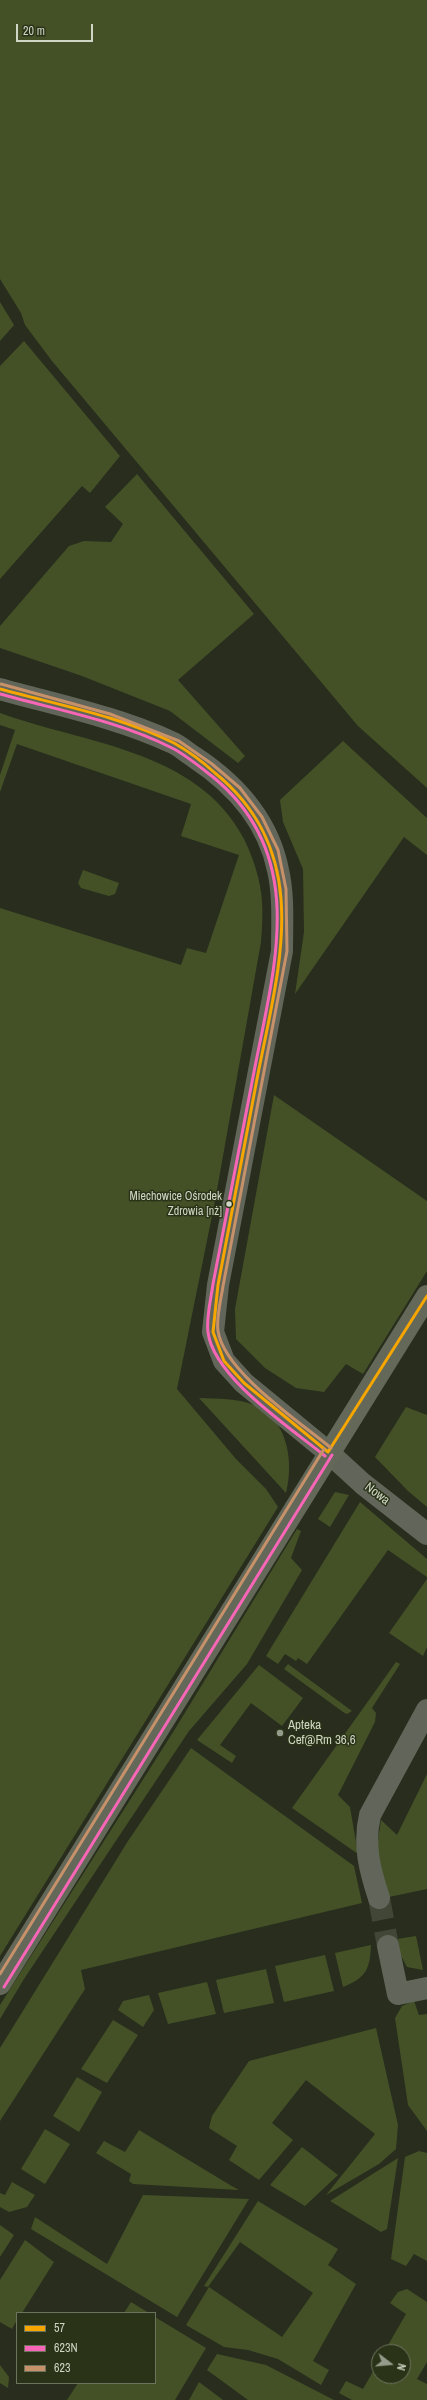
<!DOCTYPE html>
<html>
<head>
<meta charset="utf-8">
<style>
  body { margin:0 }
  #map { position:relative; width:427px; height:2400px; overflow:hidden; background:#282d1d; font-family:"Archivo Narrow",sans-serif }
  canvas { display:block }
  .legend { position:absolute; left:16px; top:2312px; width:140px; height:72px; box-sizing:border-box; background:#2a3317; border:1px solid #6c745d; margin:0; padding:5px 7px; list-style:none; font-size:12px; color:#cfd6c5 }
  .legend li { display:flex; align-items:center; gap:8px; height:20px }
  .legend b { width:20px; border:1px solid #6c745d }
  .north { position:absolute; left:371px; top:2344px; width:40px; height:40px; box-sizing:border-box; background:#2a3317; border:1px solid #6c745d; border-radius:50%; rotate:106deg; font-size:11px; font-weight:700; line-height:16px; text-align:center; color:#cfd6c5 }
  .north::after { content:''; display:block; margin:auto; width:14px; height:18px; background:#959b8a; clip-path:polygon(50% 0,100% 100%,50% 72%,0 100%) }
  .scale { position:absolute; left:16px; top:24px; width:77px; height:18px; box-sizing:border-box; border:2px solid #cfd6c5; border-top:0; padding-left:5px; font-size:12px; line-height:14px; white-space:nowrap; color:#cfd6c5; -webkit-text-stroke:3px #2a3317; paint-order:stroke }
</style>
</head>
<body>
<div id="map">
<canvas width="427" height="2400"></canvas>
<ul class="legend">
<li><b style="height:5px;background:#f7a600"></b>57</li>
<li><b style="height:5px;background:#fa66b7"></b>623N</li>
<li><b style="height:5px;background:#c7916a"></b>623</li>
</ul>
<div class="north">N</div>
<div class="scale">20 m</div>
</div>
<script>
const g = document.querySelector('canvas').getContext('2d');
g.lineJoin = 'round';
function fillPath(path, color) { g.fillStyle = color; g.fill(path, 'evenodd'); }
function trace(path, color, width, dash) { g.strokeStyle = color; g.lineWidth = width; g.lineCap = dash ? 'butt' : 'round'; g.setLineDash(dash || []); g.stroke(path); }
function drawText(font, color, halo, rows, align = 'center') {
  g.font = font + ' "Archivo Narrow",sans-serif'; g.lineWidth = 3; g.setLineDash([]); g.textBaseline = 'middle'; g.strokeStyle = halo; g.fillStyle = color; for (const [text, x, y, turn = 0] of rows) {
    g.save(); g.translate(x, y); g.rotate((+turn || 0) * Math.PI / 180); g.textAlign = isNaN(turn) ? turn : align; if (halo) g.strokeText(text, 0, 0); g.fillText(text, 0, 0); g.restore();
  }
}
fillPath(new Path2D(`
  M 0,0 L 427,0 L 427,788 L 358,726 L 52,361 L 25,325 L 21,313 L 0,279 Z
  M 0,302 L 14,325 L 0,341 Z
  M 24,341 L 120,456 L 90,493 L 82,486 L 0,579 L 0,366 Z
  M 137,474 L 254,614 L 178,680 L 245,756 L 238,763 L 170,711 L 82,676 L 0,648 L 0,626 L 69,546 L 84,541 L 111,542 L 123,524 L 105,507 Z
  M 0,713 C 84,744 197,749 244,839 C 253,857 261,881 262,902 C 263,915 262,929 261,942 L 215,1201 L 177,1389 L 236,1459 L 266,1489 L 278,1507 L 0,1956 L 0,908 L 181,965 L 187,948 L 206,953 L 239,855 L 181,836 L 191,804 L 17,744 L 0,792 L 0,775 L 15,730 L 0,725 Z
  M 343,741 L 427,818 L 427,855 L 404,837 L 295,994 L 304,932 L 303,869 L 283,822 L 280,800 Z
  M 83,870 L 119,883 L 115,894 L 109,896 L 81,888 L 78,883 Z
  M 274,1095 L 427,1201 L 427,1271 L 363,1374 L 346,1364 L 324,1392 L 296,1388 L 265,1368 L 236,1339 L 235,1309 Z
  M 199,1398 C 217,1399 237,1398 254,1405 C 288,1419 294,1462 286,1493 Z
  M 406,1407 L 427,1415 L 427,1507 L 408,1491 L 375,1457 Z
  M 335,1492 L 349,1495 L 330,1527 L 318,1519 Z
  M 360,1502 L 427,1559 L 427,1577 L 388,1550 L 307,1664 L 298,1658 L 296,1661 L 285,1654 L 278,1664 L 266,1656 Z
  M 297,1529 L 301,1531 L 291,1558 L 302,1570 L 247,1664 L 189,1731 L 24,1979 L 0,2019 L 0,2005 L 175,1729 Z
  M 427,1579 L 427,1647 L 423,1656 L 389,1633 Z
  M 396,1662 L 400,1664 L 372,1708 L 376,1713 L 375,1722 L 338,1795 L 350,1807 L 358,1854 L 292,1808 Z
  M 288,1664 L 352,1711 L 347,1714 L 343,1712 L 284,1669 Z
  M 259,1665 L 303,1698 L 282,1726 L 251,1703 L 220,1745 L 236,1756 L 232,1763 L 197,1740 Z
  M 191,1748 L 354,1866 L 362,1903 L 81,1970 L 85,1989 L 0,2121 L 0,2048 L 128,1841 Z
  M 427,1774 L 427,1889 L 389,1897 L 376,1854 L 381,1820 L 397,1835 Z
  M 416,1936 L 423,1970 L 407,1967 L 400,1954 L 397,1939 Z
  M 371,1945 C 370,1969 366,1978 343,1987 L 335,1953 Z
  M 325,1955 L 334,1991 L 284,2002 L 275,1966 Z
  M 266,1969 L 274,2003 L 224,2013 L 216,1980 Z
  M 207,1982 L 216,2014 L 168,2024 L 158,1993 Z
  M 149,1995 L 154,2010 L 143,2027 L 118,2010 L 123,2001 Z
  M 414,2001 L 419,2015 L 427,2014 L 427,2131 L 408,2105 L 395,2018 L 402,2006 Z
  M 113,2020 L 138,2035 L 107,2083 L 81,2069 Z
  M 376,2028 L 398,2125 L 396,2149 L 379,2164 L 326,2195 L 375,2134 L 306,2080 L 272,2123 L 293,2140 L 259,2180 L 229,2160 L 237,2146 L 209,2128 L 212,2116 L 249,2061 Z
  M 77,2077 L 102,2092 L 79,2132 L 53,2116 Z
  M 45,2129 L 70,2144 L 45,2184 L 21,2169 Z
  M 139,2130 L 230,2185 L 239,2190 L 133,2184 L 129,2181 L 131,2174 L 96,2153 L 104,2141 L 125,2152 Z
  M 302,2147 L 338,2175 L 305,2206 L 270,2185 Z
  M 419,2151 L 427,2153 L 427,2261 L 414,2254 L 406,2266 L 391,2259 L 405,2157 Z
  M 398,2158 L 387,2229 L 381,2232 L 330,2201 Z
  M 12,2182 L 35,2195 L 27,2207 L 9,2212 L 0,2207 L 0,2193 L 5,2195 Z
  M 143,2195 L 249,2199 L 177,2317 L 31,2229 L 35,2217 L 107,2264 Z
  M 258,2201 L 338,2249 L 328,2265 L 356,2284 L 313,2361 L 329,2370 L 321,2385 L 278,2359 L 248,2350 L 224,2347 L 186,2325 L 209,2287 L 282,2337 L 313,2293 L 240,2242 L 208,2287 L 204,2286 Z
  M 0,2225 L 14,2235 L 0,2257 Z
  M 25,2240 L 54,2262 L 22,2313 L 17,2313 L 17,2320 L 12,2329 L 0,2322 L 0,2280 Z
  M 407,2289 L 427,2302 L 427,2362 L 417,2379 L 427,2384 L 427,2400 L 352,2400 L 339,2393 L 346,2381 L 363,2389 L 379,2361 L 379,2376 L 403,2376 L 403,2352 L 384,2352 L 406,2314 L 390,2303 L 398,2292 Z
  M 131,2302 L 149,2313 L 124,2313 Z
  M 155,2317 L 206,2348 L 175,2400 L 67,2400 L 78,2383 L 155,2383 Z
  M 217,2354 L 266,2365 L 334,2400 L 248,2400 L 207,2370 Z
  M 0,2365 L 9,2377 L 8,2388 L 0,2383 Z
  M 199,2382 L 223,2400 L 189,2400 Z`), '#445127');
trace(new Path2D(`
  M 379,1898 L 388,1946`), '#414636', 22, [22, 11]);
trace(new Path2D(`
  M 0,689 C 57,705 117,717 171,742 C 179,745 186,752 194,757 C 235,784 268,820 278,870 C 284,896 282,924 282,951 L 218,1285 L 213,1332 L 224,1361 L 244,1383 L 328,1452 L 363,1484 L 427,1534
  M 379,1898 C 370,1871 363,1845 370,1815 L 427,1710
  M 388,1946 L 398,1994 L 427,1988`), '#62665a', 22);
trace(new Path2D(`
  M 0,1984 L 427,1296`), '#636859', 22);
trace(new Path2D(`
  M 0,689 C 58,705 120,716 174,743 C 188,751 203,762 215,773 C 316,855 278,970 257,1079 C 244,1148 231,1216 218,1285 L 213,1332 L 224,1361 L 244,1383 L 328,1452
  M 328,1452 L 427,1296`), '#f7a600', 3);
trace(new Path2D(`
  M 0,694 C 57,710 119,721 172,748 C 186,755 200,767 213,777 C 311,857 273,971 253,1077 C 240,1146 226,1215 213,1284 C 211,1299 206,1318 208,1332 C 213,1377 291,1428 325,1456
  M 4,1987 L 332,1455`), '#fa66b7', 3);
trace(new Path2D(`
  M 1,684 L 110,714 L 179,741 L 212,764 L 240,788 L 262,817 L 278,850 L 286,889 L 287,951 L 223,1286 C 221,1300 216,1318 218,1331 C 224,1372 300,1422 331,1448
  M 0,1974 L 324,1449`), '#c7916a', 3);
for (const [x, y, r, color] of [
  [229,1204,3.5,"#cfd6c5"],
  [280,1733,4,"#959b8a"]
]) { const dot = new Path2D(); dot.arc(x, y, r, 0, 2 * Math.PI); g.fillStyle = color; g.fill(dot); trace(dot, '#2a3317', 1.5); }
drawText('12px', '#cfd6c5', '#2a3317', [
  ["Miechowice Ośrodek",222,1197],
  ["Zdrowia [nż]",222,1212]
], 'right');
drawText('13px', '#cfd6c5', '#2a3317', [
  ["Nowa",377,1494,37]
]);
drawText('13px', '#cfd6c5', '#2a3317', [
  ["Apteka",288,1726],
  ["Cef@Rm 36,6",288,1741]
], 'left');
</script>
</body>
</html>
